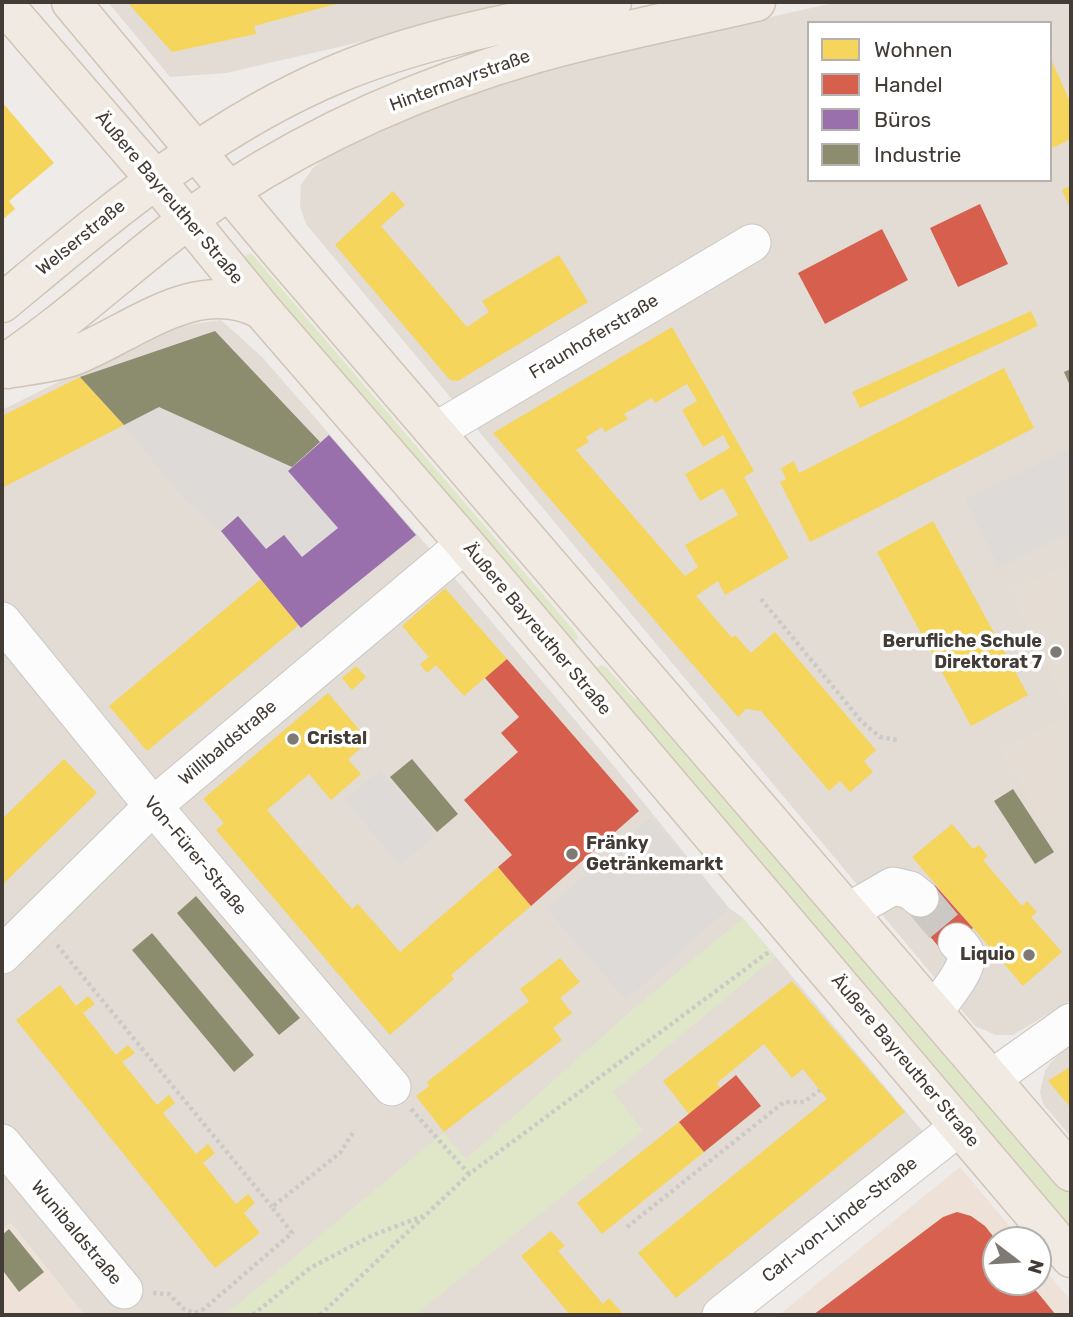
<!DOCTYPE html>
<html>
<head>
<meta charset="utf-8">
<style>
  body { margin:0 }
  #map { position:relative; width:1073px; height:1317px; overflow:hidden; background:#eeebe8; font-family:Rubik,sans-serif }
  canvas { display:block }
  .frame { position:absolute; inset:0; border:4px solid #433b35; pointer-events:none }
  .legend { position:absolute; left:807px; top:21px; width:245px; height:161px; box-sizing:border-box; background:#fff; border:2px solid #b4b1ae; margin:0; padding:9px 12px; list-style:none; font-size:21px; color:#433b35 }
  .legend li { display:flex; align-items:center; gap:14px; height:35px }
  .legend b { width:35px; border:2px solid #b4b1ae }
  .north { position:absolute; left:982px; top:1226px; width:70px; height:70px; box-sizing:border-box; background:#fff; border:2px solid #b4b1ae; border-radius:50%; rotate:107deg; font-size:19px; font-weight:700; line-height:28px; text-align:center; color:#433b35 }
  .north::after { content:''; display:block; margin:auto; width:24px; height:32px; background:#7f7974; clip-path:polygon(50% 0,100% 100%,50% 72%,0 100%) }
</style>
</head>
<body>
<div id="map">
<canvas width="1073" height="1317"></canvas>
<div class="frame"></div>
<ul class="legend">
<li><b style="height:19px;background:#f6d55c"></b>Wohnen</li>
<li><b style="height:19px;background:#d6604d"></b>Handel</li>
<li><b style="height:19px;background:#9970ab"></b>Büros</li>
<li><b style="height:19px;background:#8c8c6e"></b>Industrie</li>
</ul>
<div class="north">N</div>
</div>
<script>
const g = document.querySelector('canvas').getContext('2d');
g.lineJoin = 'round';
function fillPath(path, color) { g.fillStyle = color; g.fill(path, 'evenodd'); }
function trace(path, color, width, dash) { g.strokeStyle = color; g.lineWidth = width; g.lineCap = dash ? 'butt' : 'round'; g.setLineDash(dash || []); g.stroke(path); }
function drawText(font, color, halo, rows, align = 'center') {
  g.font = font + ' Rubik,sans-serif'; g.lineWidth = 7; g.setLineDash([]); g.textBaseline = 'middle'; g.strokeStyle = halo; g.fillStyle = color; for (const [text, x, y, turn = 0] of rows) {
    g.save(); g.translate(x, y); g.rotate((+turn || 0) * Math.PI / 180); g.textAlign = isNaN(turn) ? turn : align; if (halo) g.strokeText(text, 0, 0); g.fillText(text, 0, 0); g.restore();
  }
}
fillPath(new Path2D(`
  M 108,2 L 533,2 L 226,73 L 170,77 Z
  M 838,2 L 1071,2 L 1071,1000 L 1013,1035 L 996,1035 L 975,1026 L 306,224 L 300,207 L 301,185 L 313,168 L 327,157 L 426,110 L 491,85 L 597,56 ZM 809,23 L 1050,23 L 1050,180 L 809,180 Z
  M 221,320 L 262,357 L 429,548 L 613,765 L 729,908 L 743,918 L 929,1139 L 706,1315 L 84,1315 L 11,1223 L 2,1230 L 2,410 L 166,328 Z
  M 1071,1044 L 1071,1137 L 1043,1104 L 1040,1092 L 1045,1071 L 1051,1062 Z`), '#e2dcd5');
fillPath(new Path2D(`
  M 960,1167 L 1021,1240 L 996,1240 L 996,1282 L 1038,1282 L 1038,1261 L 1071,1301 L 1071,1315 L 779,1315 Z
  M 11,1223 L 84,1315 L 2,1315 L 2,1230 Z`), '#ede1d8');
fillPath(new Path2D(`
  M 1071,562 L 1071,844 L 1058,851 L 1001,749 L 1069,714 L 1011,590 Z`), '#e5ddd4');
fillPath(new Path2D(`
  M 251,253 L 576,633 L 578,638 L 574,643 L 239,259 Z
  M 601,665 L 606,667 L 632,696 L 668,725 L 685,742 L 1071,1192 L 1071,1237 L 595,669 Z
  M 743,918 L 775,957 L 613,1092 L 643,1131 L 415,1315 L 225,1315 L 443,1133 L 466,1159 L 632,1010 Z`), '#e0e7c9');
fillPath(new Path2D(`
  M 159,407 L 292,467 L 288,471 L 338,528 L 302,557 L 266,549 L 238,516 L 221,531 L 184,499 L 124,425 Z
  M 1069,449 L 1071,454 L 1071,532 L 999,568 L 965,500 Z
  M 380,770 L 436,835 L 400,865 L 345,800 Z
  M 650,818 L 729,908 L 626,1000 L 547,909 Z`), '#dddad8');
fillPath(new Path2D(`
  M 127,2 L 340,2 L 340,3 L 254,26 L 256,34 L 172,52 Z
  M 1050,57 L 1071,104 L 1071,139 L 1050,149 Z
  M 2,102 L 54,163 L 9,201 L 15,209 L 2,220 Z
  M 1071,185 L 1071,211 L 1062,190 Z
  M 393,191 L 405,205 L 381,226 L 467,327 L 489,312 L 482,301 L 559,255 L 588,302 L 458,381 L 450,380 L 335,245 Z
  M 1031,311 L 1038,326 L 860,408 L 852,392 Z
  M 672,327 L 754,471 L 744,477 L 789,558 L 725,595 L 718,581 L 696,596 L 732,638 L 735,635 L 751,653 L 775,632 L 876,750 L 864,761 L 873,772 L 850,792 L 840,781 L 829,791 L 761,711 L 746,709 L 738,717 L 493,433 ZM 687,384 L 697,401 L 682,410 L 703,447 L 723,435 L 730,448 L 685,474 L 700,501 L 723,488 L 738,515 L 685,545 L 698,567 L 685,576 L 576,450 L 589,442 L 586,437 L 602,427 L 605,432 L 628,419 L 624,414 L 652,398 L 655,403 Z
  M 1004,368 L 1034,428 L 810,542 L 780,482 L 786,479 L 781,468 L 794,461 L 799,473 Z
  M 80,377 L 124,425 L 2,488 L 2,416 Z
  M 933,521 L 1028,695 L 971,726 L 877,552 Z
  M 261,579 L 299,625 L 147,751 L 109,706 Z
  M 445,588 L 507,659 L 464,696 L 436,665 L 427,673 L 420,664 L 429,657 L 402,626 Z
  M 356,666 L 366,677 L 352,690 L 342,678 Z
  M 328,693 L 369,741 L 348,759 L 361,774 L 331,800 L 309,774 L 267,810 L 352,909 L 358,904 L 400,952 L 498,867 L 531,906 L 451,975 L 454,979 L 390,1035 L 216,830 L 224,823 L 203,799 Z
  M 64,759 L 97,793 L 2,885 L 2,819 Z
  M 952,824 L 973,849 L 979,845 L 988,856 L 983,860 L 1022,906 L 1027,901 L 1037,912 L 1031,917 L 1062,952 L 1023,986 L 912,857 Z
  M 560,958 L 580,982 L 560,998 L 572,1013 L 553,1028 L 562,1040 L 444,1132 L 416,1096 L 429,1086 L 427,1082 L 529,1001 L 520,989 Z
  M 792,981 L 905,1112 L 676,1298 L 638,1253 L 827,1099 L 803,1069 L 792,1078 L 764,1044 L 717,1083 L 720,1088 L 689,1114 L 663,1081 Z
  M 60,985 L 76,1006 L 88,996 L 95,1004 L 83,1013 L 116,1055 L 128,1045 L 135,1053 L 122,1062 L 157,1105 L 169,1095 L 175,1103 L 163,1113 L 196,1154 L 208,1144 L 215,1153 L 203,1163 L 236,1204 L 248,1194 L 255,1203 L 244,1213 L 260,1233 L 215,1268 L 16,1020 Z
  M 1071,1066 L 1071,1108 L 1048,1081 Z
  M 679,1122 L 704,1152 L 602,1234 L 577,1203 Z
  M 551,1231 L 565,1246 L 558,1251 L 603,1304 L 609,1298 L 624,1315 L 570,1315 L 521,1256 Z`), '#f6d55c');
fillPath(new Path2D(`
  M 980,204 L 1008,264 L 958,287 L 930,228 Z
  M 882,229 L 908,280 L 825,324 L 798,273 Z
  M 507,659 L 639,811 L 531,906 L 498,867 L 512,855 L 464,800 L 518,752 L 501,733 L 519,717 L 485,678 Z
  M 935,885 L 973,928 L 944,953 L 907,909 Z
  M 736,1075 L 761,1106 L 704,1152 L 679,1122 Z
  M 957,1212 L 971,1216 L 985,1226 L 996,1240 L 996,1282 L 1029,1282 L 1056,1315 L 813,1315 L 943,1217 Z`), '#d6604d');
fillPath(new Path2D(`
  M 329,435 L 416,535 L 301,628 L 221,531 L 238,516 L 266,549 L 284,535 L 302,557 L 338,528 L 288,471 Z`), '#9970ab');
fillPath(new Path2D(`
  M 215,331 L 320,442 L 292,467 L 159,407 L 124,425 L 80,377 Z
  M 1071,369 L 1071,388 L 1064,372 Z
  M 412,759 L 458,814 L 437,832 L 390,777 Z
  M 1013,789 L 1054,852 L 1035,864 L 994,801 Z
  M 196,896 L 300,1018 L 279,1035 L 177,913 Z
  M 152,933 L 254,1055 L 234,1072 L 132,950 Z
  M 9,1229 L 44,1272 L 19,1292 L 4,1272 L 2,1274 L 2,1235 Z`), '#8c8c6e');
trace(new Path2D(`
  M 920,898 L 957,942`), '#ccc8c4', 37, [37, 18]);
const minor = new Path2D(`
  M 436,431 L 752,243
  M 2,621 L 153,806 L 392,1087
  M 848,912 L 893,886 L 910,890 L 920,898
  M 2,955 L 153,806 L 465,544
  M 934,1012 C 942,1000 968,970 966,957 C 966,951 961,946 957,942
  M 991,1079 L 1071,1022
  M 2,1143 L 124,1290
  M 721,1315 L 960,1126`);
const major = new Path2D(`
  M 2,2 L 155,179 L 262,310 L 465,544 L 1071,1258
  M 71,2 L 281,253 L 1071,1172
  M 2,303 C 107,216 211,126 339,73 C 426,37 520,21 612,2
  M 2,365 C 82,312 149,243 229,191 C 323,130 427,85 534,54 C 607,33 682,19 756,2
  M 7,369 C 29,365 55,363 76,355 C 133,332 198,275 262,310`);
trace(minor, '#cac7c4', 39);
trace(major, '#d0c4b6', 41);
trace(new Path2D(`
  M 761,599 L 862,722 L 880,737 L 897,740
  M 57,945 L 272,1207
  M 411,1109 L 469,1174
  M 627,1227 L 784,1102 L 804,1102 L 820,1090
  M 153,1293 L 169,1294 L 184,1309 L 194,1313 L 204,1309 L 292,1233 L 272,1207 L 340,1153 L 354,1131
  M 253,1315 L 310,1268 L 373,1235 L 423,1216
  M 320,1315 L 469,1174 L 770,951`), '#cccac7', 4.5, [3.5, 3.5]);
trace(minor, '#fcfcfc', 37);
trace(major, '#f0eae3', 38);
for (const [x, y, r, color] of [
  [1056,652,7,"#7f7974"],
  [293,739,7,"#7f7974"],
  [572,854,7,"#7f7974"],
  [1029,955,7,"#7f7974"]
]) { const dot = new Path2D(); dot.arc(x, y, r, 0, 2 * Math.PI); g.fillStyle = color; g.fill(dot); trace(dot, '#fff', 2.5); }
drawText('18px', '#433b35', '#fff', [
  ["Hintermayrstraße",460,81,-20],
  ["Äußere Bayreuther Straße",169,198,50],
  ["Welserstraße",81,238,-39],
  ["Fraunhoferstraße",594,337,-31],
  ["Äußere Bayreuther Straße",537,629,50],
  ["Willibaldstraße",228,743,-40],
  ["Von-Fürer-Straße",195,856,50],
  ["Äußere Bayreuther Straße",905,1061,50],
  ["Carl-von-Linde-Straße",840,1220,-38],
  ["Wunibaldstraße",76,1233,50]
]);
drawText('bold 18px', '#433b35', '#fff', [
  ["Berufliche Schule",1042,642],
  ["Direktorat 7",1042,663],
  ["Cristal",307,739,"left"],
  ["Fränky",586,844,"left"],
  ["Getränkemarkt",586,865,"left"],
  ["Liquio",1015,955]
], 'right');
</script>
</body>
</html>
